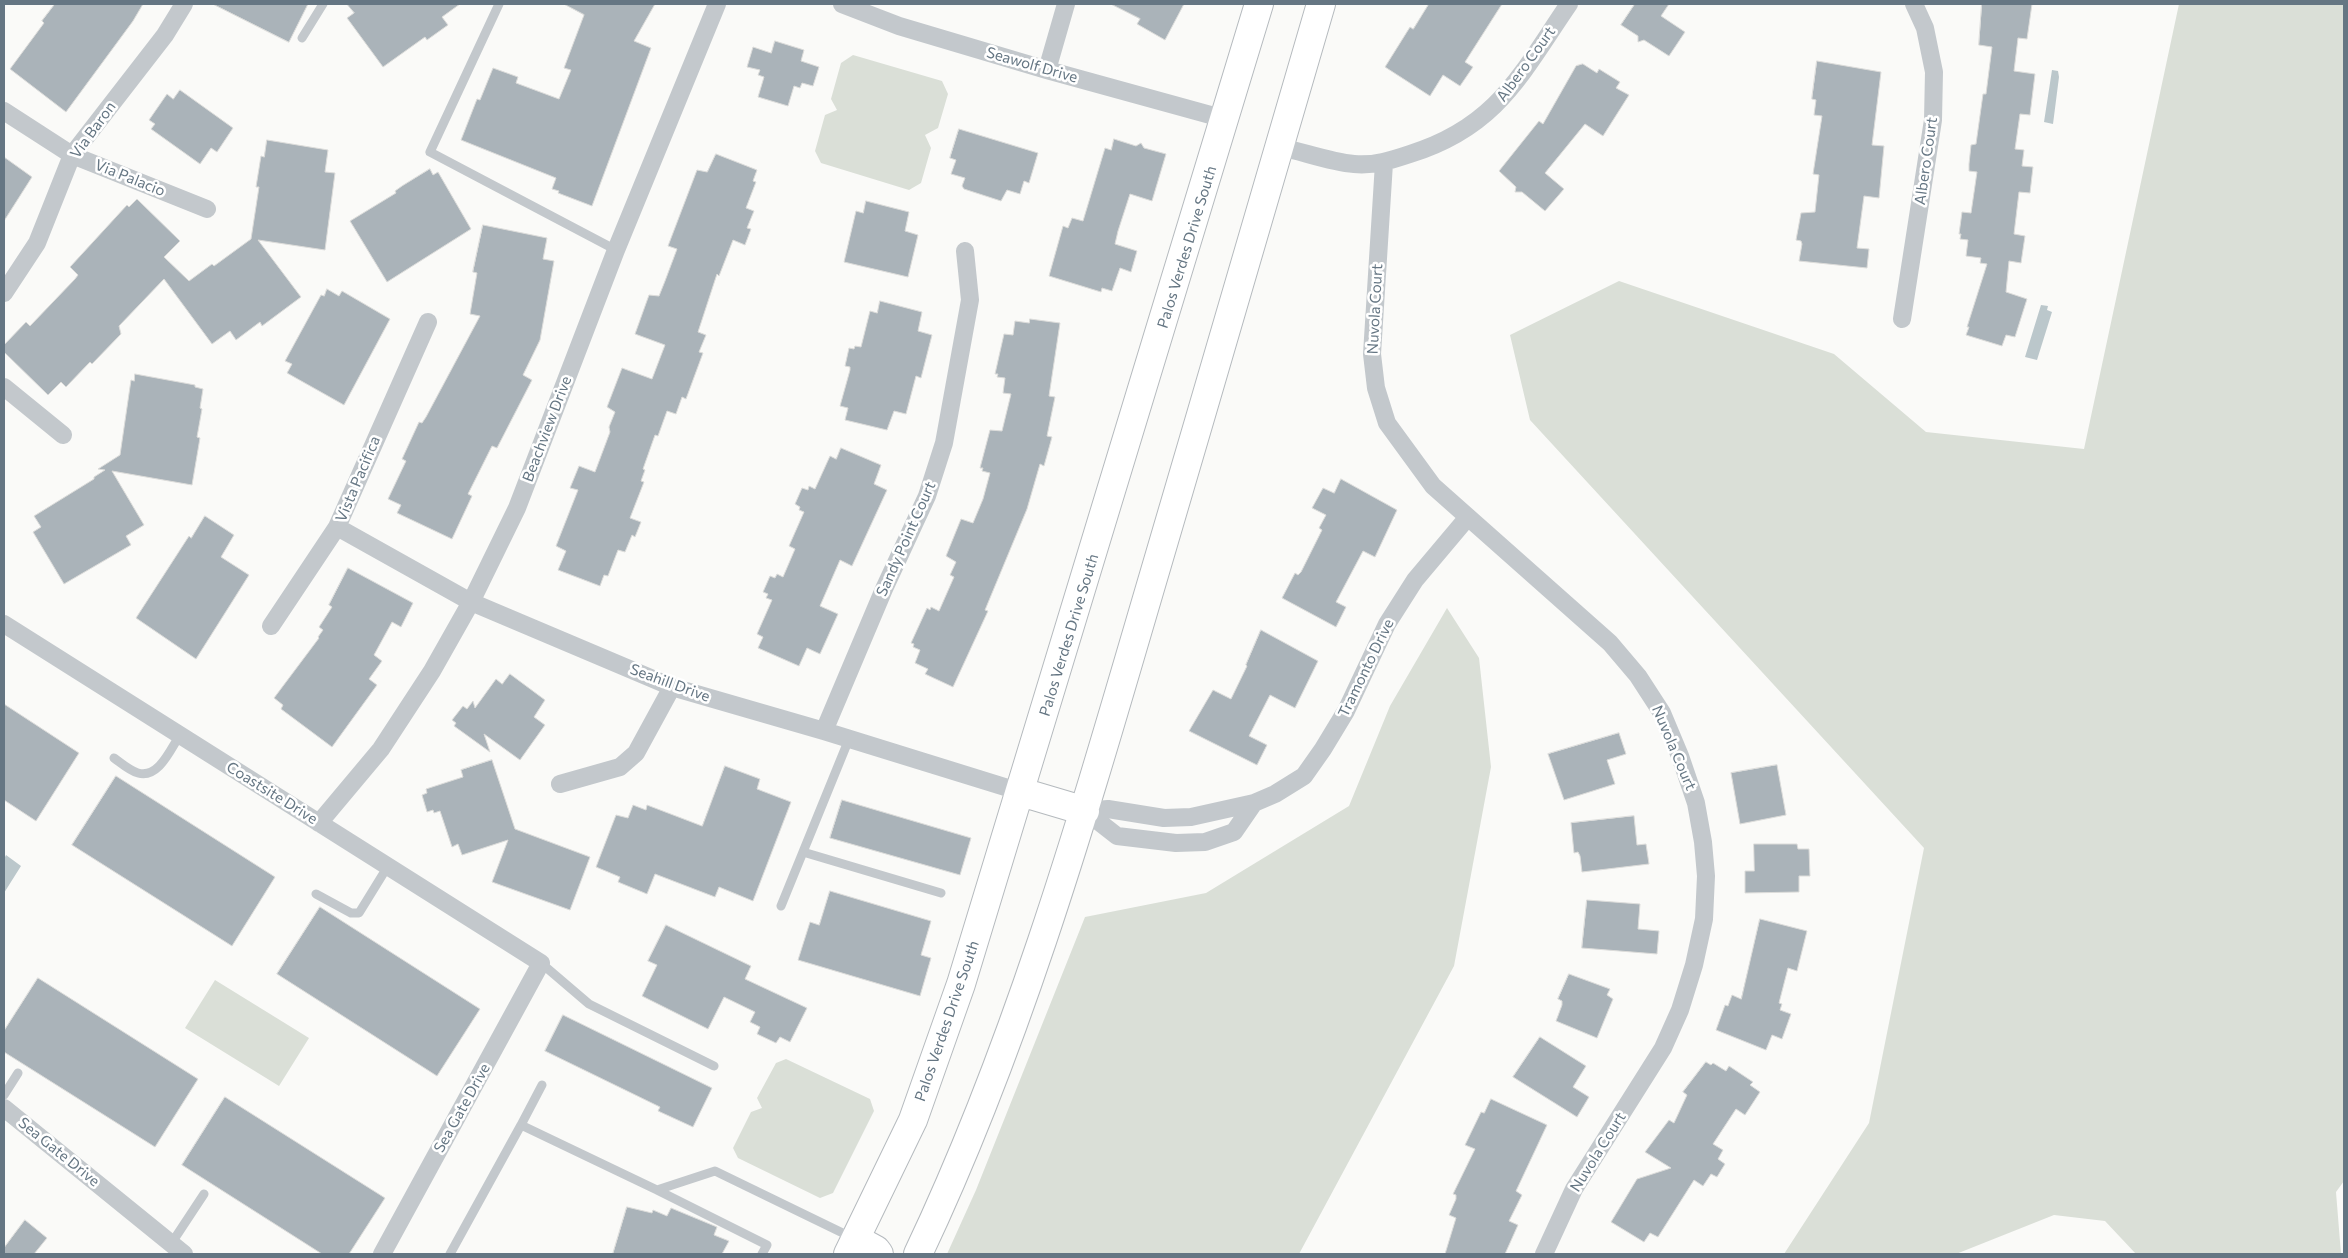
<!DOCTYPE html>
<html>
<head>
<meta charset="utf-8">
<style>
  body { margin:0 }
  #map { position:relative; width:2348px; height:1258px; overflow:hidden; background:#fafaf8; font-family:Commissioner,sans-serif }
  canvas { display:block }
  .frame { position:absolute; inset:0; border:5px solid #657683; pointer-events:none }
</style>
</head>
<body>
<div id="map">
<canvas width="2348" height="1258"></canvas>
<div class="frame"></div>
</div>
<script>
const g = document.querySelector('canvas').getContext('2d');
g.lineJoin = 'round';
function fillPath(path, color) { g.fillStyle = color; g.fill(path, 'evenodd'); }
function trace(path, color, width, dash) { g.strokeStyle = color; g.lineWidth = width; g.lineCap = dash ? 'butt' : 'round'; g.setLineDash(dash || []); g.stroke(path); }
function drawText(font, color, halo, rows, align = 'center') {
  g.font = font + ' Commissioner,sans-serif'; g.lineWidth = 5; g.setLineDash([]); g.textBaseline = 'middle'; g.strokeStyle = halo; g.fillStyle = color; for (const [text, x, y, turn = 0] of rows) {
    g.save(); g.translate(x, y); g.rotate((+turn || 0) * Math.PI / 180); g.textAlign = isNaN(turn) ? turn : align; if (halo) g.strokeText(text, 0, 0); g.fillText(text, 0, 0); g.restore();
  }
}
fillPath(new Path2D(`
  M 2179,4 L 2344,4 L 2344,1181 L 2336,1192 L 2341,1254 L 2136,1254 L 2105,1221 L 2054,1215 L 1956,1254 L 1784,1254 L 1869,1123 L 1924,848 L 1530,420 L 1510,335 L 1619,281 L 1834,354 L 1926,432 L 2084,449 Z
  M 853,55 L 942,81 L 948,94 L 938,128 L 925,135 L 931,148 L 921,183 L 909,190 L 821,163 L 815,151 L 825,115 L 837,110 L 831,99 L 841,63 Z
  M 1447,608 L 1479,658 L 1491,767 L 1454,966 L 1299,1254 L 947,1254 L 976,1190 L 1085,917 L 1206,893 L 1349,806 L 1390,706 Z
  M 215,980 L 309,1038 L 279,1086 L 185,1028 Z
  M 786,1059 L 870,1099 L 874,1111 L 833,1193 L 820,1198 L 738,1158 L 733,1148 L 751,1112 L 762,1108 L 757,1098 L 776,1063 Z`), '#dadfd7');
fillPath(new Path2D(`
  M 2052,70 L 2058,71 L 2059,77 L 2053,124 L 2044,122 Z
  M 2041,305 L 2048,306 L 2047,310 L 2052,312 L 2037,360 L 2025,357 Z
  M 6,855 L 21,866 L 4,893 L 4,859 Z`), '#bbc7cb');
const building = new Path2D(`
  M 55,4 L 143,4 L 133,21 L 66,112 L 10,69 L 44,23 L 42,21 Z
  M 213,4 L 308,4 L 289,42 Z
  M 347,4 L 460,4 L 442,17 L 448,25 L 427,40 L 425,37 L 383,67 L 347,18 L 354,13 Z
  M 564,4 L 655,4 L 634,41 L 651,48 L 592,206 L 558,193 L 559,191 L 552,189 L 556,178 L 461,140 L 477,99 L 480,100 L 493,68 L 518,77 L 516,83 L 559,99 L 571,70 L 564,68 L 584,15 Z
  M 1111,4 L 1184,4 L 1165,40 L 1137,24 L 1140,19 Z
  M 1429,4 L 1502,4 L 1465,62 L 1473,67 L 1460,86 L 1443,75 L 1430,96 L 1385,67 L 1410,27 L 1413,29 Z
  M 1635,4 L 1669,4 L 1661,16 L 1685,32 L 1669,56 L 1644,40 L 1638,42 L 1638,36 L 1621,25 Z
  M 1982,4 L 2032,4 L 2027,39 L 2018,38 L 2014,71 L 2035,74 L 2030,115 L 2020,114 L 2015,149 L 2024,150 L 2022,166 L 2033,167 L 2030,193 L 2019,192 L 2014,234 L 2025,236 L 2021,263 L 2009,261 L 2006,292 L 2027,299 L 2015,337 L 2006,335 L 2002,346 L 1966,335 L 1969,327 L 1967,327 L 1987,264 L 1980,263 L 1981,258 L 1966,256 L 1968,240 L 1960,239 L 1961,234 L 1959,234 L 1962,212 L 1971,213 L 1977,172 L 1969,171 L 1969,164 L 1971,145 L 1976,144 L 1983,94 L 1986,94 L 1992,47 L 1979,45 Z
  M 775,41 L 804,50 L 801,61 L 819,67 L 813,86 L 802,83 L 800,88 L 794,86 L 788,106 L 758,97 L 764,77 L 758,75 L 760,70 L 747,67 L 753,47 L 771,53 Z
  M 1817,61 L 1881,72 L 1872,145 L 1884,146 L 1879,198 L 1864,196 L 1857,248 L 1869,249 L 1867,268 L 1799,261 L 1802,244 L 1801,241 L 1796,240 L 1801,213 L 1815,212 L 1819,175 L 1813,174 L 1822,116 L 1814,115 L 1816,100 L 1812,99 Z
  M 1583,64 L 1597,73 L 1599,69 L 1620,82 L 1616,88 L 1629,95 L 1603,136 L 1585,124 L 1545,173 L 1564,189 L 1545,211 L 1522,192 L 1515,192 L 1516,187 L 1499,171 L 1539,121 L 1543,124 L 1576,66 Z
  M 180,90 L 233,128 L 217,152 L 211,148 L 200,164 L 151,129 L 155,124 L 149,120 L 167,94 L 173,99 Z
  M 959,129 L 1038,153 L 1029,183 L 1024,181 L 1020,194 L 1007,190 L 1001,201 L 964,189 L 962,186 L 965,178 L 951,174 L 956,160 L 950,158 Z
  M 1114,139 L 1136,146 L 1141,143 L 1144,148 L 1166,154 L 1152,201 L 1130,194 L 1118,231 L 1115,244 L 1137,251 L 1131,272 L 1120,268 L 1112,291 L 1102,288 L 1101,292 L 1049,276 L 1063,226 L 1068,228 L 1072,218 L 1083,221 L 1105,148 L 1111,150 Z
  M 267,140 L 328,150 L 325,172 L 335,173 L 325,250 L 258,240 L 301,297 L 262,326 L 260,322 L 236,340 L 230,331 L 212,344 L 164,279 L 119,326 L 121,334 L 92,364 L 90,362 L 66,387 L 61,382 L 48,395 L 4,352 L 4,345 L 26,322 L 30,326 L 75,279 L 78,275 L 70,267 L 127,205 L 129,207 L 137,199 L 180,241 L 164,257 L 189,281 L 212,264 L 214,266 L 251,239 L 259,187 L 256,187 L 261,156 L 264,157 Z
  M 716,154 L 757,170 L 753,181 L 756,182 L 746,208 L 754,211 L 747,228 L 751,229 L 745,245 L 733,240 L 719,276 L 717,274 L 698,332 L 706,335 L 699,352 L 703,353 L 686,399 L 682,397 L 676,414 L 667,411 L 658,436 L 655,435 L 643,469 L 645,470 L 641,481 L 644,482 L 630,518 L 641,522 L 635,537 L 632,535 L 625,552 L 618,550 L 608,576 L 604,575 L 600,586 L 558,570 L 566,551 L 556,546 L 578,490 L 570,488 L 579,466 L 595,472 L 610,432 L 609,427 L 615,412 L 607,407 L 622,368 L 652,379 L 665,345 L 635,334 L 649,295 L 659,296 L 665,281 L 677,249 L 668,246 L 697,170 L 707,172 Z
  M 4,157 L 32,177 L 4,221 Z
  M 430,169 L 433,175 L 438,172 L 471,229 L 387,282 L 350,221 L 396,193 L 395,191 L 402,186 Z
  M 866,201 L 909,212 L 905,231 L 918,235 L 908,277 L 844,262 L 856,211 L 863,213 Z
  M 483,225 L 547,238 L 543,259 L 554,261 L 540,340 L 523,375 L 532,380 L 497,448 L 492,446 L 468,494 L 472,496 L 452,539 L 397,513 L 401,505 L 388,499 L 406,461 L 402,459 L 419,422 L 422,423 L 426,417 L 480,316 L 470,314 L 477,273 L 473,272 Z
  M 327,289 L 339,296 L 342,291 L 390,319 L 344,405 L 287,373 L 292,364 L 285,361 L 321,295 L 324,296 Z
  M 880,301 L 922,312 L 918,331 L 932,335 L 921,378 L 916,376 L 906,414 L 894,411 L 887,430 L 845,420 L 848,408 L 840,406 L 850,370 L 850,367 L 845,366 L 849,348 L 854,349 L 855,346 L 861,347 L 870,311 L 877,313 Z
  M 1030,319 L 1060,323 L 1049,396 L 1055,397 L 1047,436 L 1052,437 L 1044,466 L 1040,464 L 1027,509 L 985,610 L 988,611 L 953,687 L 925,674 L 928,669 L 915,663 L 920,650 L 913,647 L 914,644 L 911,643 L 927,608 L 930,610 L 931,607 L 939,611 L 954,577 L 950,575 L 956,562 L 946,556 L 961,519 L 973,523 L 983,499 L 990,473 L 982,471 L 983,468 L 980,468 L 990,430 L 1002,431 L 1011,394 L 1003,393 L 1005,378 L 997,377 L 998,374 L 995,374 L 1004,334 L 1013,335 L 1015,321 L 1029,323 Z
  M 135,374 L 195,385 L 195,387 L 203,389 L 200,408 L 202,409 L 197,437 L 200,438 L 192,485 L 112,471 L 144,525 L 126,536 L 131,545 L 64,584 L 33,532 L 41,527 L 34,516 L 94,479 L 94,477 L 105,470 L 98,469 L 120,455 L 131,380 L 134,381 Z
  M 841,448 L 881,465 L 874,484 L 887,490 L 852,566 L 840,560 L 820,606 L 838,614 L 820,654 L 807,648 L 799,666 L 758,648 L 763,637 L 757,634 L 772,600 L 766,598 L 768,594 L 763,592 L 770,576 L 775,578 L 777,574 L 783,577 L 795,549 L 789,546 L 804,512 L 799,510 L 800,507 L 795,504 L 802,488 L 808,490 L 809,486 L 815,489 L 830,456 L 836,459 Z
  M 1341,479 L 1397,510 L 1375,557 L 1363,551 L 1336,602 L 1346,607 L 1336,627 L 1282,598 L 1295,573 L 1298,575 L 1301,572 L 1322,530 L 1319,528 L 1326,515 L 1312,508 L 1323,488 L 1334,493 Z
  M 205,516 L 234,535 L 221,557 L 249,575 L 196,659 L 136,618 L 189,536 L 191,538 Z
  M 348,568 L 413,603 L 401,627 L 392,622 L 374,655 L 382,661 L 369,679 L 377,685 L 332,747 L 281,709 L 283,705 L 274,698 L 319,638 L 318,637 L 323,630 L 319,627 L 332,607 L 329,605 Z
  M 1261,630 L 1318,661 L 1295,708 L 1270,695 L 1249,736 L 1267,745 L 1257,765 L 1189,731 L 1213,690 L 1231,699 L 1247,666 L 1246,665 Z
  M 510,674 L 545,700 L 534,717 L 545,725 L 520,760 L 484,734 L 490,752 L 454,726 L 456,723 L 452,720 L 463,706 L 467,709 L 473,701 L 475,708 L 496,679 L 502,684 Z
  M 4,704 L 79,753 L 36,821 L 4,800 Z
  M 1619,733 L 1626,754 L 1607,760 L 1615,784 L 1564,800 L 1548,754 Z
  M 492,760 L 515,829 L 590,857 L 570,910 L 492,882 L 508,840 L 462,855 L 458,844 L 452,847 L 440,811 L 434,813 L 433,810 L 427,812 L 422,795 L 427,793 L 426,789 L 463,777 L 461,770 Z
  M 1777,765 L 1786,815 L 1740,824 L 1731,773 Z
  M 725,766 L 760,779 L 757,789 L 791,802 L 753,901 L 719,887 L 715,897 L 655,874 L 647,894 L 618,882 L 620,877 L 596,867 L 616,815 L 628,818 L 633,805 L 646,810 L 647,805 L 702,826 Z
  M 116,776 L 275,877 L 232,946 L 72,845 Z
  M 842,800 L 971,838 L 960,875 L 830,838 Z
  M 1634,816 L 1637,845 L 1646,844 L 1649,864 L 1582,872 L 1580,856 L 1578,852 L 1574,853 L 1571,823 Z
  M 1754,844 L 1797,844 L 1798,849 L 1809,849 L 1810,876 L 1799,876 L 1799,892 L 1745,893 L 1745,871 L 1754,871 Z
  M 830,891 L 931,921 L 921,955 L 931,958 L 920,996 L 798,960 L 810,922 L 819,925 Z
  M 1587,900 L 1640,904 L 1638,929 L 1659,931 L 1657,954 L 1582,948 Z
  M 320,907 L 480,1009 L 437,1076 L 277,974 Z
  M 1760,919 L 1807,931 L 1797,971 L 1788,968 L 1779,1003 L 1782,1004 L 1780,1010 L 1791,1014 L 1782,1039 L 1772,1035 L 1766,1050 L 1716,1030 L 1725,1005 L 1728,1006 L 1732,995 L 1741,999 Z
  M 666,925 L 751,966 L 745,979 L 807,1008 L 790,1042 L 780,1037 L 776,1043 L 757,1034 L 760,1027 L 750,1022 L 755,1012 L 724,997 L 708,1029 L 642,996 L 657,965 L 648,961 Z
  M 1569,974 L 1610,989 L 1607,995 L 1613,999 L 1597,1038 L 1556,1021 L 1562,1005 L 1562,1001 L 1558,999 Z
  M 38,978 L 198,1079 L 155,1147 L 4,1052 L 4,1031 Z
  M 563,1015 L 712,1088 L 693,1127 L 658,1111 L 660,1107 L 545,1051 Z
  M 1540,1037 L 1586,1066 L 1573,1087 L 1589,1097 L 1577,1117 L 1513,1077 Z
  M 1706,1062 L 1711,1065 L 1713,1063 L 1726,1071 L 1729,1066 L 1753,1082 L 1750,1085 L 1760,1092 L 1745,1115 L 1736,1109 L 1713,1144 L 1723,1150 L 1718,1159 L 1725,1164 L 1717,1177 L 1711,1174 L 1703,1186 L 1694,1180 L 1658,1237 L 1650,1233 L 1644,1242 L 1611,1222 L 1637,1179 L 1671,1168 L 1645,1152 L 1669,1120 L 1674,1123 L 1687,1095 L 1683,1092 Z
  M 225,1097 L 385,1198 L 349,1254 L 322,1254 L 182,1165 Z
  M 1491,1099 L 1547,1125 L 1516,1191 L 1522,1195 L 1509,1221 L 1518,1225 L 1505,1254 L 1445,1254 L 1456,1218 L 1449,1215 L 1456,1199 L 1456,1195 L 1453,1194 L 1475,1149 L 1465,1145 L 1481,1112 L 1484,1113 Z
  M 627,1207 L 652,1213 L 653,1210 L 667,1216 L 671,1208 L 717,1227 L 714,1235 L 729,1241 L 722,1254 L 613,1254 Z
  M 25,1220 L 47,1238 L 34,1254 L 4,1254 L 4,1248 Z`);
fillPath(building, '#aab3b9');
trace(building, '#dcdcda', 1);
const primary = new Path2D(`
  M 1021,792 L 1085,811
  M 856,1239 L 876,1250 L 879,1254
  M 848,1254 L 913,1120 L 961,984 L 1259,4
  M 918,1254 C 1014,1052 1078,834 1141,619 C 1201,414 1262,209 1321,4`);
trace(primary, '#b5babe', 30);
trace(new Path2D(`
  M 499,4 L 430,152 L 616,250
  M 302,38 L 323,4
  M 114,758 C 121,763 130,771 138,773 C 159,779 171,748 180,735
  M 803,852 L 941,893
  M 316,894 L 351,913 L 359,913 L 388,866
  M 781,906 L 849,739
  M 541,963 L 589,1004 L 714,1066
  M 4,1095 L 18,1073
  M 521,1125 L 542,1085
  M 657,1190 L 767,1245 L 762,1254
  M 171,1244 L 204,1194
  M 450,1254 L 521,1125 L 657,1190 L 715,1171 L 853,1238`), '#c3c8cc', 9);
trace(new Path2D(`
  M 842,4 L 899,26 L 1047,70 L 1225,119
  M 1047,70 L 1066,4
  M 4,111 L 72,155 L 207,209
  M 1280,147 C 1304,152 1330,162 1354,164 C 1374,166 1392,160 1410,154 C 1497,127 1521,74 1569,4
  M 1384,163 L 1372,354 L 1376,388 L 1387,423 L 1433,486 L 1610,643 L 1638,676 L 1662,713 L 1680,756 L 1696,803 L 1703,842 L 1706,876 L 1704,919 L 1694,965 L 1680,1010 L 1663,1048 L 1574,1189 L 1544,1254
  M 4,293 L 37,243 L 72,155 L 165,35 L 184,4
  M 1902,319 L 1933,120 L 1934,72 L 1925,28 L 1914,4
  M 4,387 L 63,435
  M 337,527 L 471,602 L 672,687 L 824,731 L 1021,792
  M 4,624 L 541,963 L 382,1254
  M 271,626 L 337,527 L 428,322
  M 824,731 L 884,589 L 927,496 L 944,443 L 970,300 L 965,251
  M 560,784 L 620,767 L 636,753 L 672,687
  M 1085,811 L 1108,809 L 1164,818 L 1191,817 L 1254,803 L 1275,794 L 1304,776 L 1323,749 L 1346,711 L 1387,624 L 1415,580 L 1468,517
  M 1085,811 L 1117,836 L 1176,843 L 1205,842 L 1234,832 L 1254,803
  M 319,823 L 381,749 L 432,671 L 471,602 L 517,508 L 616,250 L 717,4
  M 4,1108 L 184,1254`), '#c3c8cc', 18);
trace(primary, '#fff', 28);
drawText('15px', '#657683', '#fff', [
  ["Albero Court",1526,64,-54],
  ["Seawolf Drive",1032,65,16],
  ["Via Baron",93,130,-54],
  ["Albero Court",1926,161,-82],
  ["Via Palacio",130,178,22],
  ["Palos Verdes Drive South",1187,247,-73],
  ["Nuvola Court",1375,309,-87],
  ["Beachview Drive",547,429,-69],
  ["Vista Pacifica",358,479,-67],
  ["Sandy Point Court",906,539,-66],
  ["Palos Verdes Drive South",1069,635,-73],
  ["Tramonto Drive",1366,668,-64],
  ["Seahill Drive",670,683,20],
  ["Nuvola Court",1674,748,67],
  ["Coastsite Drive",272,793,32],
  ["Palos Verdes Drive South",947,1021,-71],
  ["Sea Gate Drive",462,1108,-61],
  ["Sea Gate Drive",59,1152,39],
  ["Nuvola Court",1598,1152,-58]
]);
</script>
</body>
</html>
